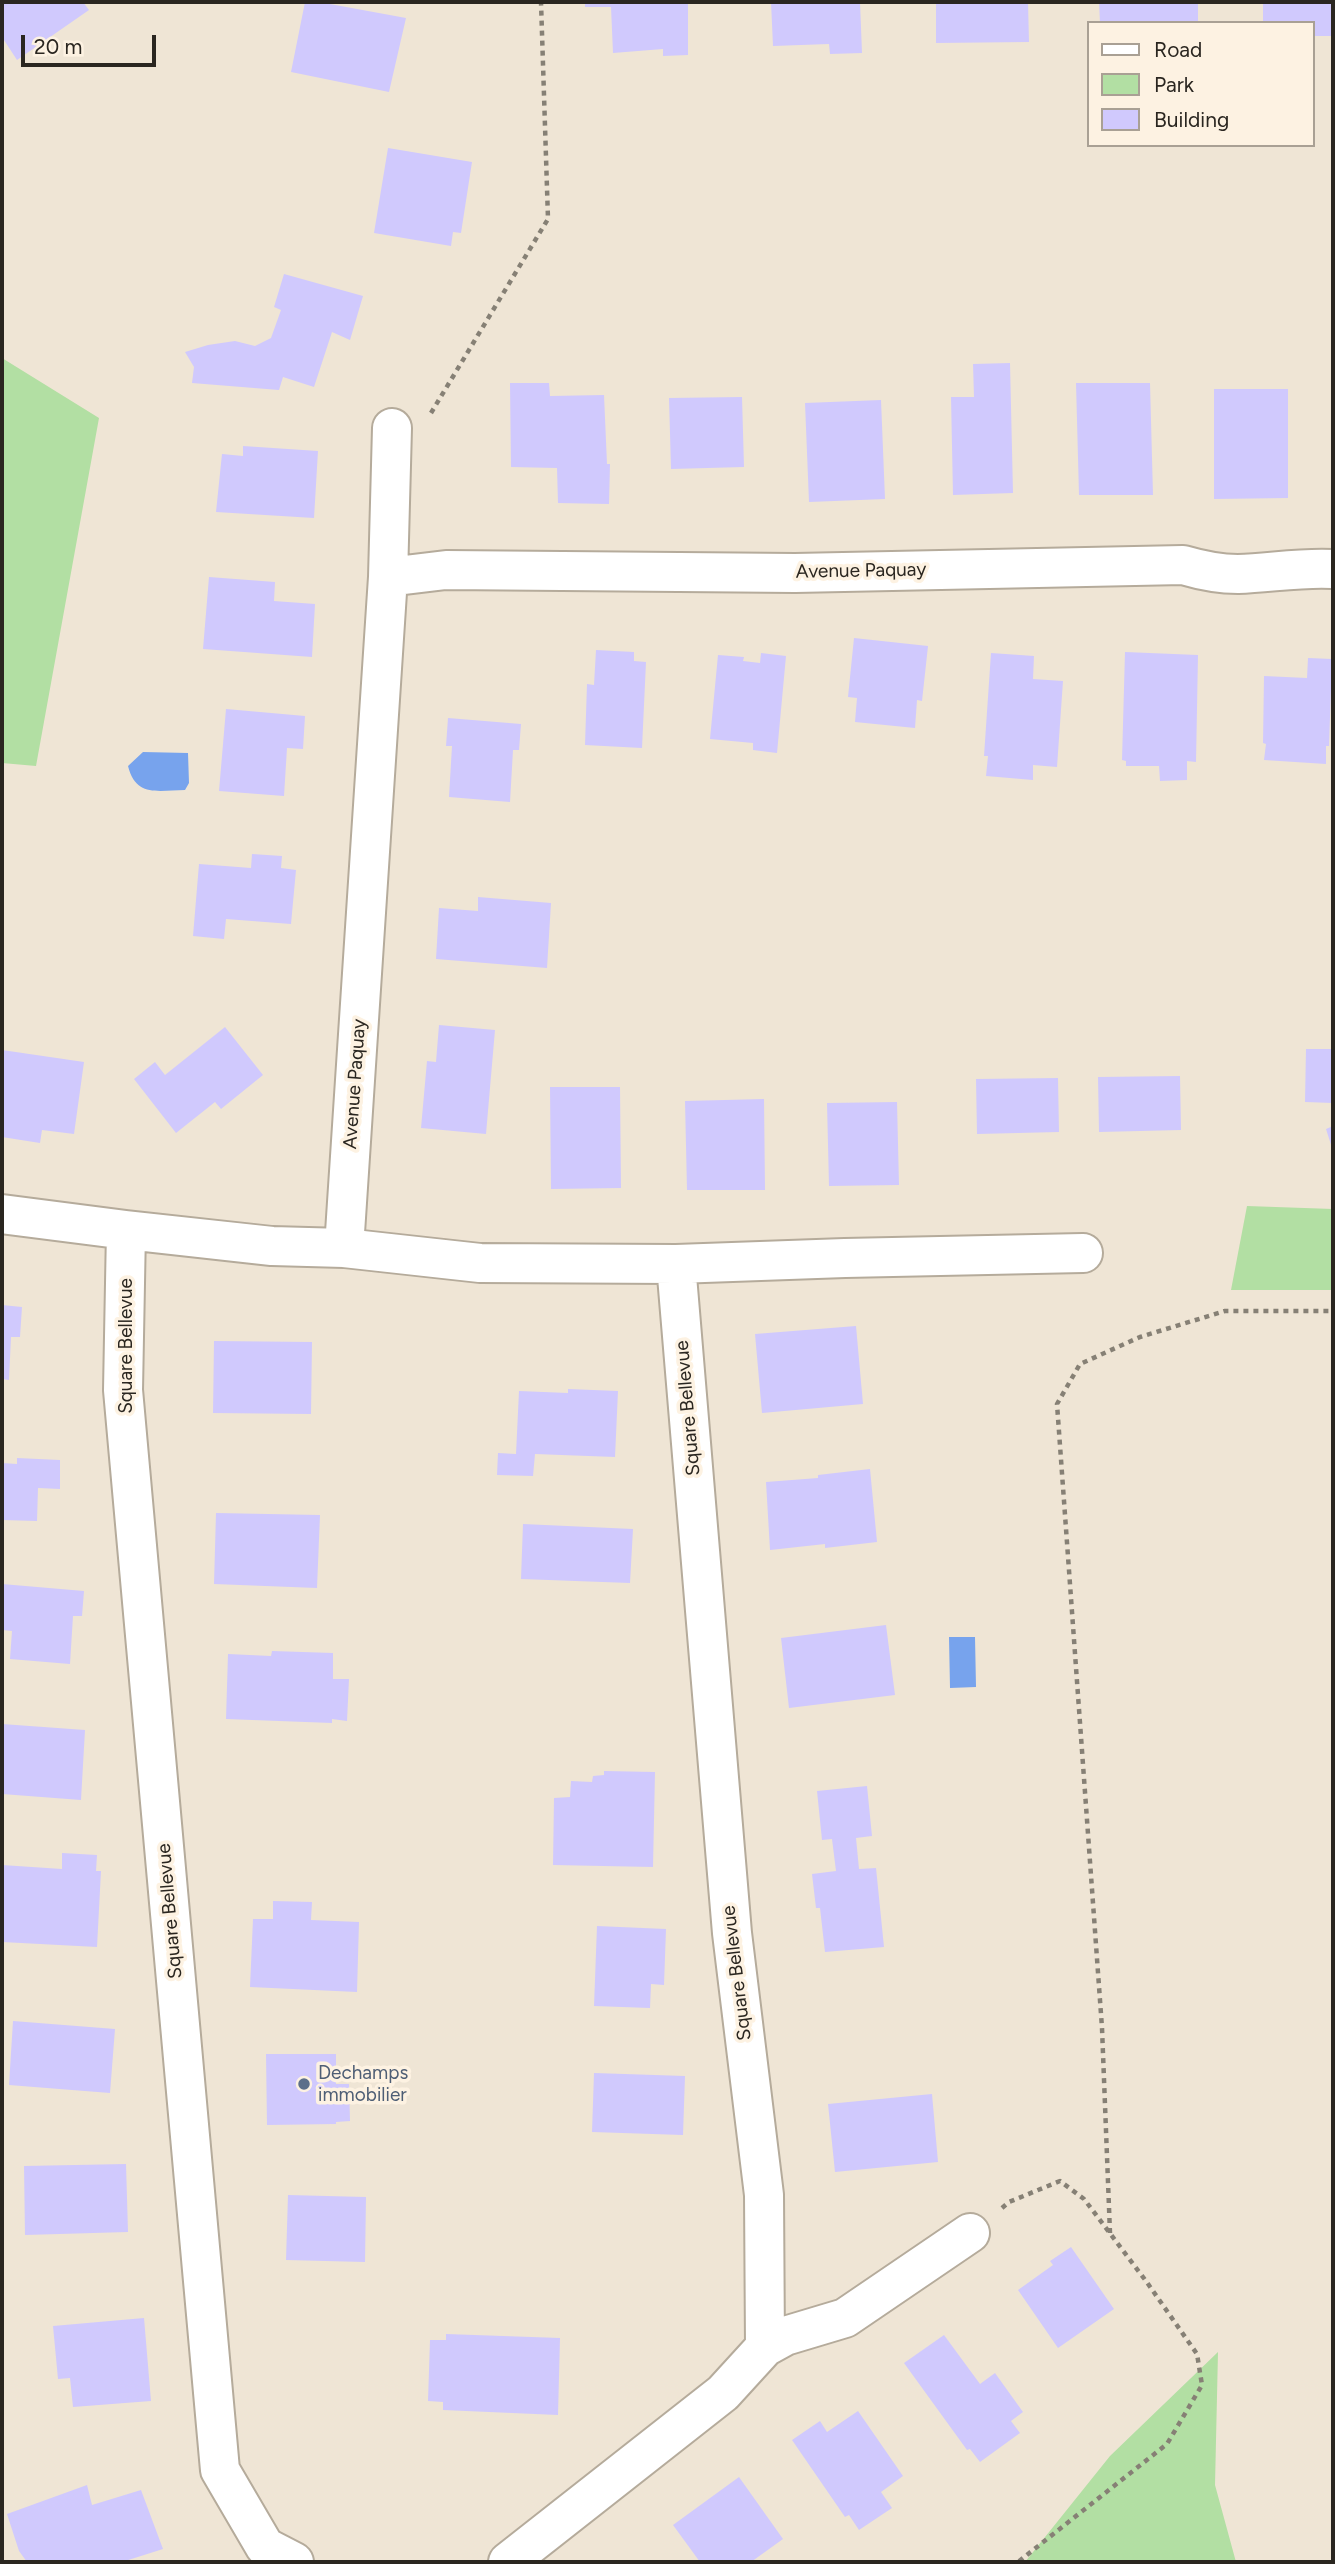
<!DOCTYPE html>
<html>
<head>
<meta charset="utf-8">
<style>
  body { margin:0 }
  #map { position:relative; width:1335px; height:2564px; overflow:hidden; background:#efe5d5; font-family:Figtree,sans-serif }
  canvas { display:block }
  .frame { position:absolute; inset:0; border:4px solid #2a2620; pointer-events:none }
  .legend { position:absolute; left:1087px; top:21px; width:228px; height:126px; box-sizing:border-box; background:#fdf2e2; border:2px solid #a9a094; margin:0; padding:9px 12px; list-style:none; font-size:21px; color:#2a2620 }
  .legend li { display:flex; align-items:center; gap:14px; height:35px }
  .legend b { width:35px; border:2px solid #a9a094 }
  .scale { position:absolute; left:21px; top:35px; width:135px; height:32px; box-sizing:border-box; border:4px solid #2a2620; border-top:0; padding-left:9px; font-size:21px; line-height:24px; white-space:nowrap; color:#2a2620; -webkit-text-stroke:5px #fdf2e2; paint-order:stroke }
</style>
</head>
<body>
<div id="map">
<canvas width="1335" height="2564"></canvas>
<div class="frame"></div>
<ul class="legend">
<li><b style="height:9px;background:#fff"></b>Road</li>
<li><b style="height:19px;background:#b2dfa3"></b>Park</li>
<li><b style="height:19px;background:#d0c9fd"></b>Building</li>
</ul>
<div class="scale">20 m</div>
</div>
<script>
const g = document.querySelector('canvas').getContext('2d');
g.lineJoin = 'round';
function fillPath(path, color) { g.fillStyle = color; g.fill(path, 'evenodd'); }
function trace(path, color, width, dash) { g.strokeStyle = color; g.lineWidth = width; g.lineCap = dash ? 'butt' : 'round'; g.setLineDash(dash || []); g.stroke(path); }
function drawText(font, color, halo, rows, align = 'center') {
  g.font = font + ' Figtree,sans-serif'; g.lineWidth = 7; g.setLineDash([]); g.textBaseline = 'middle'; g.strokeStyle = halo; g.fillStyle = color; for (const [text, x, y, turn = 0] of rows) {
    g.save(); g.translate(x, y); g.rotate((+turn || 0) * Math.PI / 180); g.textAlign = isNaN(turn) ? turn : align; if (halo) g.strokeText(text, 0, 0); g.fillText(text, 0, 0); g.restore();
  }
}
fillPath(new Path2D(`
  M 2,358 L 99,418 L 36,766 L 2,763 Z
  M 1247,1206 L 1333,1209 L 1333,1290 L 1231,1290 Z
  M 1218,2352 L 1215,2485 L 1236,2562 L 1025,2562 L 1110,2456 Z`), '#b2dfa3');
fillPath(new Path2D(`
  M 143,752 L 188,753 L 189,783 L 185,790 C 159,790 136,798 128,766 Z
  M 949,1637 L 975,1637 L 976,1687 L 950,1688 Z`), '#77a3ed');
fillPath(new Path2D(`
  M 2,2 L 83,2 L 89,10 L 17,60 L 2,37 Z
  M 305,2 L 319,2 L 406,18 L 389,92 L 291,72 Z
  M 585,2 L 688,2 L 688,55 L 663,56 L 663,49 L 613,53 L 611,7 L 585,7 Z
  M 771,2 L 860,2 L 862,53 L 830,54 L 829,44 L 773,46 Z
  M 936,2 L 1028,2 L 1029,42 L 936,43 Z
  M 1099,2 L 1198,2 L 1198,23 L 1100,23 Z
  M 1263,2 L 1333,2 L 1333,36 L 1312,36 L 1312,23 L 1263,23 Z
  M 388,148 L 472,162 L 461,233 L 453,232 L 451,246 L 374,233 Z
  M 284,274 L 363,296 L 350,340 L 332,332 L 314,387 L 283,377 L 279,390 L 192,383 L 194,367 L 185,352 L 208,345 L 235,341 L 255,346 L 271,338 L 281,310 L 274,307 Z
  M 1010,363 L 1013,493 L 953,495 L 951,397 L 974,397 L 973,364 Z
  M 510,383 L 549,383 L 550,396 L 604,395 L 607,464 L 610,464 L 609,504 L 558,503 L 557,468 L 511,467 Z
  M 1076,383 L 1150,383 L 1153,495 L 1079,495 Z
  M 1214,389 L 1288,389 L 1288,498 L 1214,499 Z
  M 742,397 L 744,467 L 671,469 L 669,398 Z
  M 881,400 L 885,499 L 809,502 L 805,403 Z
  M 243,446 L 318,451 L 314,518 L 216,512 L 222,454 L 243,456 Z
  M 209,577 L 275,582 L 274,601 L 315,604 L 312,657 L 203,649 Z
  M 854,638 L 928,646 L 922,701 L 917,700 L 915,728 L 855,722 L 857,698 L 848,697 Z
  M 596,650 L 634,652 L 634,661 L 646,662 L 642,748 L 585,745 L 587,684 L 594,685 Z
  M 1125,652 L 1198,655 L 1196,762 L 1187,761 L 1187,780 L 1160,781 L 1159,766 L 1126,766 L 1126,761 L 1122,760 Z
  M 761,653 L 786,656 L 777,753 L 753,750 L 753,743 L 710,739 L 718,655 L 744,657 L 743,661 L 760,663 Z
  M 991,653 L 1034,656 L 1033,679 L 1063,681 L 1057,767 L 1033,765 L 1033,780 L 986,776 L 988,756 L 984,756 Z
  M 1308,658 L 1332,659 L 1329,746 L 1326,746 L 1326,764 L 1264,760 L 1266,744 L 1263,743 L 1264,676 L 1307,678 Z
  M 226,709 L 305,716 L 303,749 L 287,748 L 284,796 L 219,791 Z
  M 448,718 L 521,724 L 519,750 L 513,750 L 510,802 L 449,797 L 452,746 L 446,746 Z
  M 252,854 L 282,856 L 281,868 L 296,870 L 291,924 L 226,919 L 224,939 L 193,936 L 199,864 L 251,868 Z
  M 478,897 L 551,903 L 547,968 L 436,959 L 439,908 L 478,911 Z
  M 439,1025 L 495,1030 L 486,1134 L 421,1128 L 427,1061 L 436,1062 Z
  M 225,1027 L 263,1075 L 221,1109 L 215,1102 L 176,1133 L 134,1079 L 155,1062 L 165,1075 Z
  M 1306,1049 L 1333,1049 L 1333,1103 L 1305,1102 Z
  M 2,1050 L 84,1062 L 74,1134 L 42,1130 L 40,1143 L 2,1137 Z
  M 1180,1076 L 1181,1130 L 1099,1132 L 1098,1077 Z
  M 1058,1078 L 1059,1132 L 977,1134 L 976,1079 Z
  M 550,1087 L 620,1087 L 621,1188 L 551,1189 Z
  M 764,1099 L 765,1190 L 687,1190 L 685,1101 Z
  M 897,1102 L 899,1185 L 829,1186 L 827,1103 Z
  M 1333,1126 L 1333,1151 L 1326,1129 Z
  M 2,1305 L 22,1307 L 20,1337 L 11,1337 L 9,1380 L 2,1379 Z
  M 856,1326 L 863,1404 L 762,1413 L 755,1334 Z
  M 214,1341 L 312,1342 L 311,1414 L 213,1413 Z
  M 568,1389 L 618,1391 L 615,1457 L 535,1454 L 533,1476 L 497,1475 L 498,1453 L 516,1454 L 519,1391 L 568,1393 Z
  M 17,1458 L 60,1460 L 60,1489 L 38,1488 L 37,1521 L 2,1520 L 2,1463 L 17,1464 Z
  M 870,1469 L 877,1542 L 825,1548 L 825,1544 L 770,1550 L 766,1482 L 818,1478 L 818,1475 Z
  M 216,1513 L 320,1515 L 317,1588 L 214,1584 Z
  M 523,1524 L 633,1529 L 630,1583 L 521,1579 Z
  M 2,1584 L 84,1591 L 82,1616 L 73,1616 L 70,1664 L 10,1659 L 12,1631 L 2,1630 Z
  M 886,1625 L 895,1695 L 789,1708 L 781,1638 Z
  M 272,1651 L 333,1653 L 333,1679 L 349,1679 L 347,1721 L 332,1719 L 332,1723 L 226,1719 L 228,1654 L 271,1656 Z
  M 2,1724 L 85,1730 L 81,1800 L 2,1794 Z
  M 604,1771 L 655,1772 L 653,1867 L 553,1865 L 554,1798 L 570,1797 L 571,1781 L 592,1782 L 593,1776 L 604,1775 Z
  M 867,1786 L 872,1836 L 856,1838 L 859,1869 L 876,1868 L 884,1947 L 825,1952 L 820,1908 L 816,1908 L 812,1874 L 836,1871 L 832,1839 L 822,1840 L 817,1791 Z
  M 62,1853 L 97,1855 L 96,1871 L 101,1871 L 97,1947 L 2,1942 L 2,1865 L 62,1869 Z
  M 273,1901 L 312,1902 L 311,1920 L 359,1922 L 357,1992 L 250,1987 L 253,1919 L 273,1919 Z
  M 597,1926 L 666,1929 L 664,1985 L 651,1984 L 650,2008 L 594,2006 Z
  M 13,2021 L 115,2029 L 110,2093 L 9,2085 Z
  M 266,2054 L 336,2054 L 336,2084 L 349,2084 L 350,2121 L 336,2122 L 336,2124 L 267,2125 Z
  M 594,2073 L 685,2076 L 683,2135 L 592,2132 Z
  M 932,2094 L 938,2162 L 835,2172 L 828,2104 Z
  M 126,2164 L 128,2232 L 25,2235 L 24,2166 Z
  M 288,2195 L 366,2197 L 365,2262 L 286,2260 Z
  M 1071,2247 L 1114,2309 L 1058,2348 L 1018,2290 L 1053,2265 L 1050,2261 Z
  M 144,2318 L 151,2401 L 73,2407 L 70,2378 L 58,2379 L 53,2326 Z
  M 446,2334 L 560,2338 L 558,2415 L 443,2410 L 443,2402 L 428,2401 L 430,2340 L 446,2340 Z
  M 944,2335 L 980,2384 L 995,2373 L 1023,2412 L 1011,2421 L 1020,2433 L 980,2462 L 970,2449 L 967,2450 L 904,2363 Z
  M 858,2411 L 903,2476 L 881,2492 L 892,2508 L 859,2530 L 849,2515 L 845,2517 L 792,2440 L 820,2421 L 827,2432 Z
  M 739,2477 L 783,2539 L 751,2562 L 700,2562 L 673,2525 Z
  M 87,2485 L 92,2505 L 141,2490 L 163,2549 L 122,2562 L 27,2562 L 19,2551 L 7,2514 Z`), '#d0c9fd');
const minor = new Path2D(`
  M 388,577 L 446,570 L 795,573 L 1183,565 C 1200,570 1219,574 1238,574 C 1270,573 1301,567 1333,569
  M 2,1214 L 126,1230 L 272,1246 L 344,1248 L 480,1263 L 676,1264 L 845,1258 L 1083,1253
  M 126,1230 L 123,1390 L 220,2470 L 265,2547 L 294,2562
  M 344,1248 L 388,577 L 392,428
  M 765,2347 L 785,2336 L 845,2318 L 970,2233
  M 508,2562 L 723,2393 L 765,2347 L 764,2195 L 732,1933 L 676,1264`);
trace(minor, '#b5ab9b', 42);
trace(new Path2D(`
  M 431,413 L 548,219 L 541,2
  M 1002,2208 L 1009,2202 L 1060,2181 L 1084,2199 L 1146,2281 L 1197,2354 L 1202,2385 L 1167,2444 L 1018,2562
  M 1110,2233 L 1102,2028 L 1057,1404 L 1080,1364 L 1140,1337 L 1225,1311 L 1333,1311`), '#868075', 4.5, [5, 5]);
trace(minor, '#fff', 38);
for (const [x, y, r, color] of [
  [304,2084,7,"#5c6f8a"]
]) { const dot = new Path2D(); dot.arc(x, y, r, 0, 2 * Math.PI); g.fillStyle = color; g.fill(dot); trace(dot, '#fdf2e2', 2.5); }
drawText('19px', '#2a2620', '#fdf2e2', [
  ["Avenue Paquay",861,571,-1],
  ["Avenue Paquay",355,1084,-86],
  ["Square Bellevue",126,1346,-90],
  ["Square Bellevue",688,1408,-95],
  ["Square Bellevue",170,1911,-95],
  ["Square Bellevue",737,1973,-97]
]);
drawText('19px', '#4e5e75', '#fdf2e2', [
  ["Dechamps",318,2073],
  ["immobilier",318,2095]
], 'left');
</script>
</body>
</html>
